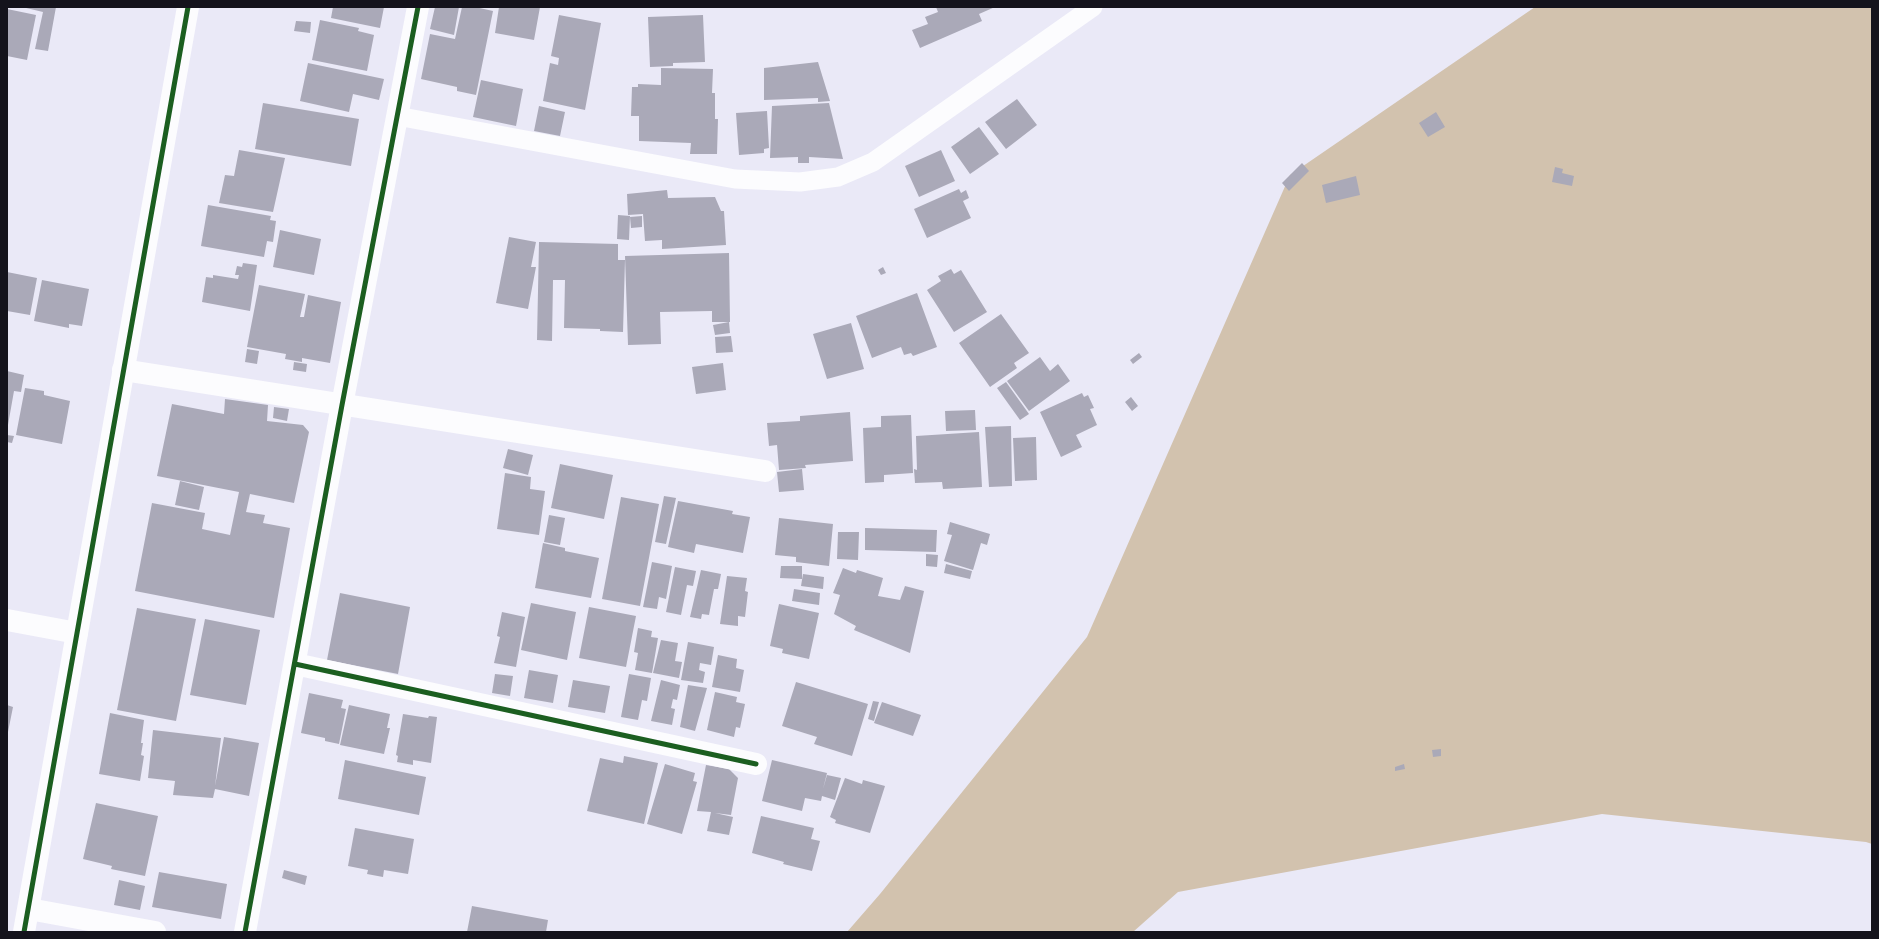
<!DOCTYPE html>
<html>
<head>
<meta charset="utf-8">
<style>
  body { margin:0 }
  #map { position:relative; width:1879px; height:939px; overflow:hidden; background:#eae9f7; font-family:Barlow,sans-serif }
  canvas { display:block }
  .frame { position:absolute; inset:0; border:8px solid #14131c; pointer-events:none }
</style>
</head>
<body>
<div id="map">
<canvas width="1879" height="939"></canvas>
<div class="frame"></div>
</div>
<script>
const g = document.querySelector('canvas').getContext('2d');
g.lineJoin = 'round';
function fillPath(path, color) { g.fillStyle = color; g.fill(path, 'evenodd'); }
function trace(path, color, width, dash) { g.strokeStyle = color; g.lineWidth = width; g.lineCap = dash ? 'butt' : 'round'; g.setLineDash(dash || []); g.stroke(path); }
fillPath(new Path2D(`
  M 1535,7 L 1872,7 L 1872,844 L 1866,842 L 1602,814 L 1178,892 L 1133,932 L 847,932 L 880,894 L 1087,637 L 1290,175 Z`), '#d2c2ae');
fillPath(new Path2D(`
  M 22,7 L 56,7 L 48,51 L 35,49 L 43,12 Z
  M 333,7 L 384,7 L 380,28 L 331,18 Z
  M 435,7 L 459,7 L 454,35 L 430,29 Z
  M 462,7 L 475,7 L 493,11 L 476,95 L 457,91 L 457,87 L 421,79 L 430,34 L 455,39 Z
  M 499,7 L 540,7 L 534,40 L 495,33 Z
  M 936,7 L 995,7 L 979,14 L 982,21 L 920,48 L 912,30 L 928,24 L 925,17 L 938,12 Z
  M 7,9 L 36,15 L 27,60 L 7,56 Z
  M 559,15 L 601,23 L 585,110 L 543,101 L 550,63 L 558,65 L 559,58 L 551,56 Z
  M 703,15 L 705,62 L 673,63 L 673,66 L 650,67 L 648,17 Z
  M 320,20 L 359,28 L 358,31 L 374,35 L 367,71 L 312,60 Z
  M 296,21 L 311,22 L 310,33 L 294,31 Z
  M 818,62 L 830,101 L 818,102 L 818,98 L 764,100 L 764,68 Z
  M 308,63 L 384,79 L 379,100 L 353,94 L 349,112 L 300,101 Z
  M 661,68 L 713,69 L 712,93 L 715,93 L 715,119 L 718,119 L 717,154 L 690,154 L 691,143 L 639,141 L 639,116 L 631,116 L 632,87 L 638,87 L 638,84 L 661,85 Z
  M 481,80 L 523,89 L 516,126 L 473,117 Z
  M 1017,99 L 1037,125 L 1006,149 L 985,122 Z
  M 263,103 L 359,119 L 351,166 L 255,149 Z
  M 829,103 L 843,159 L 809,157 L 809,163 L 798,163 L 798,157 L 770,158 L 772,106 Z
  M 539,106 L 565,112 L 560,136 L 534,131 Z
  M 767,111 L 769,148 L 764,149 L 764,153 L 739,155 L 736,113 Z
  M 1436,112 L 1445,127 L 1428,137 L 1419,123 Z
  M 979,127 L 999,154 L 970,174 L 951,147 Z
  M 239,150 L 285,158 L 273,212 L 219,203 L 225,175 L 234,176 Z
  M 941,150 L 955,181 L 919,197 L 905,166 Z
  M 1302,163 L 1309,171 L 1289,191 L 1282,183 Z
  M 1555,167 L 1563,169 L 1562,173 L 1574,176 L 1572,186 L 1552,182 Z
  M 1356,176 L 1360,195 L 1326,203 L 1322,185 Z
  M 959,189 L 961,193 L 966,190 L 969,198 L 963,201 L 971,218 L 927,238 L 914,209 Z
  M 667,190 L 668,198 L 715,197 L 721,211 L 724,211 L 726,245 L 662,249 L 662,240 L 645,241 L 643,214 L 628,215 L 627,194 Z
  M 208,205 L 271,216 L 270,220 L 276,221 L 273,242 L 267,241 L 264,257 L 201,246 Z
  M 618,215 L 630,216 L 629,240 L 617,239 Z
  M 642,216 L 642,227 L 631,228 L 630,217 Z
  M 280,230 L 321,239 L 314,275 L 273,267 Z
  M 509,237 L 536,242 L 531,267 L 536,267 L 528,309 L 496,303 Z
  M 539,242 L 618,244 L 618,260 L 625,260 L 623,332 L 600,331 L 600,329 L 564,328 L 565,280 L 553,280 L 552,341 L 537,340 Z
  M 729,253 L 730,322 L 712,322 L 712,311 L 660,312 L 661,344 L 628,345 L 625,256 Z
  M 243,263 L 257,265 L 250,311 L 202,302 L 206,277 L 213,278 L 213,275 L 238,279 L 239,275 L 235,275 L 237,266 L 242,267 Z
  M 883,267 L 886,273 L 881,275 L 878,270 Z
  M 951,269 L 954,274 L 961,270 L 987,312 L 954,332 L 927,290 L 941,281 L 938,276 Z
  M 7,272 L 37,278 L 30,315 L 7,311 Z
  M 42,280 L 89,289 L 82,326 L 69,324 L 69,328 L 34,321 Z
  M 259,285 L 305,294 L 300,317 L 304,317 L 308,295 L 341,302 L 330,363 L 302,358 L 302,362 L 285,359 L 286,354 L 247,347 Z
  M 917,293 L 937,347 L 913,356 L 911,353 L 904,355 L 901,347 L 872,358 L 856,316 Z
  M 1001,314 L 1029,353 L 1014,363 L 1017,368 L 990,387 L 959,343 Z
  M 729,322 L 730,333 L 715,335 L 713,325 Z
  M 851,323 L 864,369 L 827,379 L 813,334 Z
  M 731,336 L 733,352 L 716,353 L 715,337 Z
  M 247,349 L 259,351 L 257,364 L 245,362 Z
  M 1139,353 L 1142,357 L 1133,364 L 1130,360 Z
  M 1040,357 L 1050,371 L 1058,364 L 1070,381 L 1029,411 L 1007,381 Z
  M 294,362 L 307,364 L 306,372 L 293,370 Z
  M 723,363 L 726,390 L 696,394 L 692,367 Z
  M 7,371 L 24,375 L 21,392 L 14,391 L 8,425 Z
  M 1006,382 L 1029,414 L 1020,420 L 997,388 Z
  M 25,388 L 44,391 L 44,395 L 70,401 L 62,444 L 16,435 Z
  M 1082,393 L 1084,397 L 1088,395 L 1094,408 L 1090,409 L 1097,425 L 1076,435 L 1082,447 L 1061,457 L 1040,412 Z
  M 1131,397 L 1138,406 L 1132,411 L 1125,402 Z
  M 225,399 L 268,405 L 267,421 L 303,425 L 309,432 L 294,503 L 250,494 L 246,512 L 265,515 L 263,523 L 290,528 L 274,618 L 135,591 L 152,503 L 205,513 L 202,529 L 230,535 L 239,492 L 157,476 L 172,404 L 224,414 Z
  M 274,407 L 289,409 L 287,421 L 273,418 Z
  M 975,410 L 976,430 L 946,431 L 945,411 Z
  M 850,412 L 853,461 L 805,465 L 806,468 L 779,470 L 777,445 L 769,446 L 767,423 L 800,421 L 800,416 Z
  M 911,415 L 913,473 L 884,475 L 884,482 L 865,483 L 863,428 L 881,427 L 881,416 Z
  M 1011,426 L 1012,486 L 989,487 L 985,427 Z
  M 979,432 L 982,487 L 943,489 L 942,482 L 915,483 L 914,469 L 917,470 L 916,436 Z
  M 7,435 L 14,436 L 12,443 L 7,442 Z
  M 1036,437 L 1037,480 L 1015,481 L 1013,438 Z
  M 508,449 L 533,455 L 528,475 L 503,468 Z
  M 560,464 L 613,475 L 604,519 L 551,508 Z
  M 802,469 L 804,490 L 779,492 L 777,472 Z
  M 505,473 L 531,477 L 530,489 L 545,491 L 539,535 L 497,529 Z
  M 180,481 L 204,487 L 199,510 L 175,505 Z
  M 664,496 L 676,498 L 666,544 L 655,542 Z
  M 621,497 L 659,504 L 640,606 L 602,599 Z
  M 678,501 L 733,511 L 732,514 L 750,517 L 743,553 L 696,544 L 694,553 L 668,547 Z
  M 549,515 L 565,518 L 560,545 L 544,542 Z
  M 779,518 L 833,524 L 829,566 L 796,562 L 796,557 L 775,555 Z
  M 950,522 L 990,534 L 987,545 L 981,543 L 973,570 L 944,561 L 952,535 L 947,534 Z
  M 865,528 L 937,530 L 936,552 L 865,550 Z
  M 838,532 L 859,532 L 858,560 L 837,559 Z
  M 543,543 L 565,548 L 565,551 L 599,558 L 591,598 L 535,588 Z
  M 926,554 L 938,555 L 937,567 L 926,566 Z
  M 652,562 L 672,566 L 666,599 L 659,597 L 657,609 L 643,607 Z
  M 946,564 L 972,571 L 970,579 L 944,573 Z
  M 781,566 L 802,566 L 802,579 L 780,578 Z
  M 675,567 L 696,571 L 693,586 L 687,585 L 681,615 L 666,612 Z
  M 843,568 L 856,573 L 857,570 L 883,578 L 878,596 L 900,600 L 905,586 L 924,591 L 910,653 L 854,630 L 856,626 L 834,614 L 840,595 L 833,593 Z
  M 701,570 L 721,574 L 718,589 L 714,589 L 709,615 L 702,614 L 701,619 L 690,617 Z
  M 803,574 L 824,577 L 823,589 L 801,586 Z
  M 727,576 L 747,578 L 745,591 L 748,592 L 745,617 L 738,616 L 738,626 L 720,624 Z
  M 794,589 L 820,593 L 819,605 L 792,601 Z
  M 340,593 L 410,607 L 398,674 L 327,660 Z
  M 531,603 L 576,612 L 567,660 L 521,650 Z
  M 779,604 L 819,613 L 809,659 L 782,653 L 783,649 L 770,646 Z
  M 589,607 L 636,616 L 626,667 L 579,658 Z
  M 137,608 L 196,619 L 176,721 L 117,710 Z
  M 502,612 L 525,617 L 516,667 L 494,663 L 500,637 L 497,636 Z
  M 205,619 L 260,630 L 246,705 L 190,695 Z
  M 638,628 L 652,631 L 651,637 L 658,638 L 652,673 L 635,670 L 638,653 L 634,652 Z
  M 661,640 L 678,643 L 675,661 L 682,662 L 679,678 L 653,673 Z
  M 688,642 L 714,647 L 711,665 L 700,663 L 699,670 L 705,672 L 703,683 L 681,680 Z
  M 718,655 L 737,659 L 736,668 L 744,670 L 740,692 L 712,687 Z
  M 529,670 L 558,675 L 553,703 L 524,698 Z
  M 495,674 L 513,676 L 510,696 L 492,693 Z
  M 629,674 L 651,678 L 647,701 L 642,700 L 638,720 L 621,717 Z
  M 573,680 L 610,686 L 605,713 L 568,707 Z
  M 661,680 L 680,685 L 677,700 L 673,699 L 671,708 L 675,709 L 672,725 L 651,721 Z
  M 796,682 L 868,704 L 852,756 L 814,744 L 817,737 L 782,726 Z
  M 688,685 L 707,688 L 695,731 L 680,727 Z
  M 715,692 L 737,697 L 736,702 L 745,704 L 740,728 L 736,727 L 734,737 L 707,730 Z
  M 309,693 L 343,700 L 341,708 L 346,709 L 339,744 L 325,741 L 325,738 L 301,733 Z
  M 873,701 L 879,702 L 874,721 L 868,719 Z
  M 882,702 L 921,715 L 913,736 L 874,723 Z
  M 7,705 L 13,707 L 8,732 L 7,732 Z
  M 349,705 L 390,714 L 387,728 L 390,728 L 384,754 L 340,745 Z
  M 110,713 L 144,720 L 141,743 L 143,743 L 141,755 L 144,756 L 140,781 L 99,774 Z
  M 403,714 L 428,718 L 429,716 L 437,717 L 431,763 L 413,760 L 413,765 L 397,762 L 398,756 L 396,755 Z
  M 153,730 L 221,738 L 215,786 L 224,737 L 259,743 L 249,796 L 215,789 L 213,798 L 173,795 L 175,781 L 148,778 Z
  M 1441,749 L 1441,756 L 1433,757 L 1432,750 Z
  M 624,756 L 658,763 L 644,824 L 587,811 L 600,758 L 623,763 Z
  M 345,760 L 426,777 L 419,815 L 338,799 Z
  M 772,760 L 827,773 L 823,789 L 827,775 L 841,778 L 835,800 L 822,796 L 821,801 L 805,798 L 802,811 L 762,801 Z
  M 665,764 L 695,773 L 693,781 L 697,782 L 682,834 L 647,824 Z
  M 1404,764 L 1405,769 L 1395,771 L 1395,767 Z
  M 706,765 L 729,769 L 738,778 L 731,815 L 715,813 L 733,817 L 729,835 L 707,831 L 711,812 L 697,811 Z
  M 845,778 L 862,784 L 863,780 L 885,786 L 870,833 L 835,823 L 836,820 L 830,817 Z
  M 96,803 L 158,816 L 145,876 L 111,869 L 112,866 L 83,859 Z
  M 761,816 L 814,828 L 811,839 L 820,841 L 812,871 L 783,864 L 784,862 L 752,853 Z
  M 355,828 L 414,839 L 408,874 L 384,870 L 383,877 L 367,874 L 368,870 L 348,866 Z
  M 284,870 L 307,876 L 305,885 L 282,878 Z
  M 159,872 L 227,884 L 221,919 L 152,907 Z
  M 119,880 L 145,886 L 140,910 L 114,905 Z
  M 472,906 L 548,920 L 546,932 L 467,932 Z`), '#aaa9b8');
trace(new Path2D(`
  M 397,116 L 735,179 L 800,182 L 838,177 L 873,162 L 1093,7`), '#fcfcfe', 19);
trace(new Path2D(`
  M 123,370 L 765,471
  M 7,620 L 77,633
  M 295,664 L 756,764
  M 29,909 L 155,932
  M 245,932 L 342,405 L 418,7`), '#fcfcfe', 22);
trace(new Path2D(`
  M 24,932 L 188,7`), '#fcfcfe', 22);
trace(new Path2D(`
  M 295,664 L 756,764
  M 24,932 L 188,7
  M 245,932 L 342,405 L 418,7`), '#1b5e20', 5);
</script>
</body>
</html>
